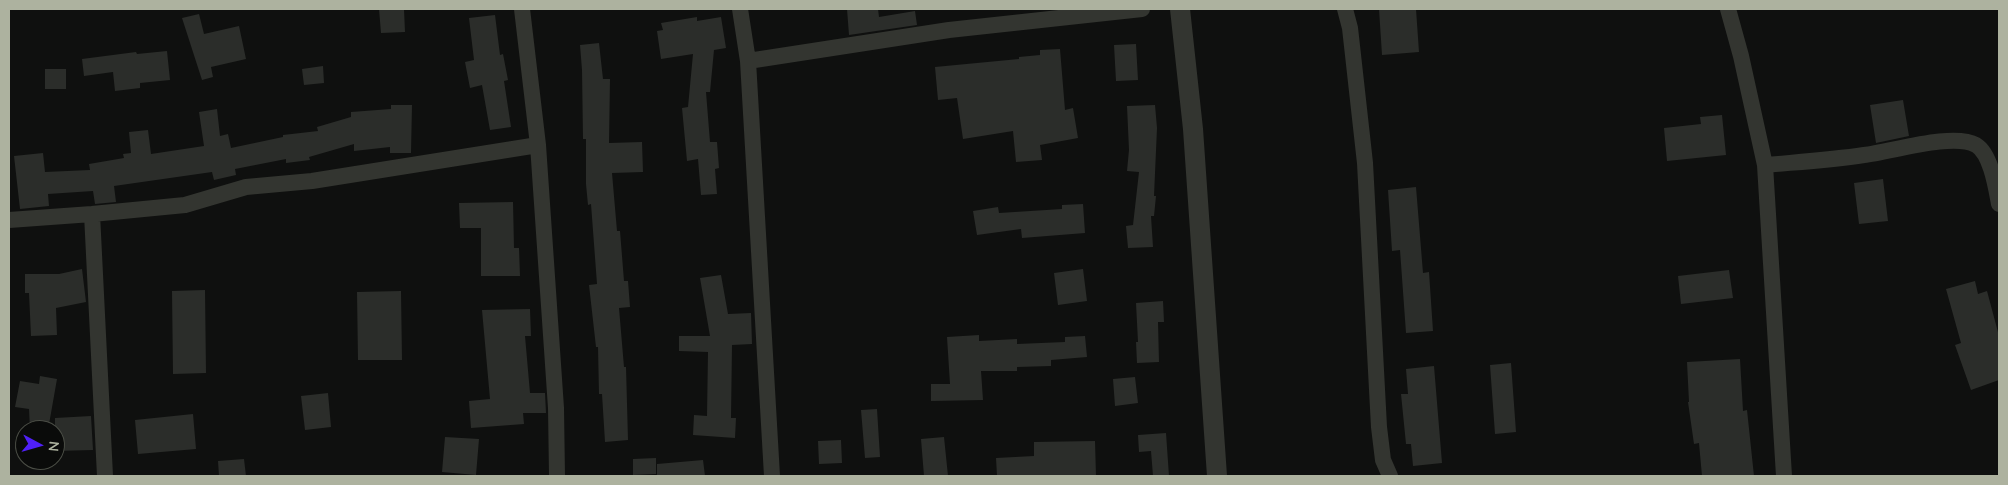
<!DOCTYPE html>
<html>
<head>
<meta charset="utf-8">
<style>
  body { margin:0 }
  #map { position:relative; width:2008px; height:485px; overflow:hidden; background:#0f100f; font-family:Quicksand,sans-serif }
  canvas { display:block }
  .frame { position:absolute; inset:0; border:10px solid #adb29f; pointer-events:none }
  .north { position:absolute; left:15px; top:420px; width:50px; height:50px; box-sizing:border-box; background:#0a0b0a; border:1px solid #4b4e46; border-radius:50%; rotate:96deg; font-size:14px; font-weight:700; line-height:20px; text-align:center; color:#adb29f }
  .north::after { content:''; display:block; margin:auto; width:18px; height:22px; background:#5020f7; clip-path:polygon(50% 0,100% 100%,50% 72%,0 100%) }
</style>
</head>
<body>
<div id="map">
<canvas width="2008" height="485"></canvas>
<div class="frame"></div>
<div class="north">N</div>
</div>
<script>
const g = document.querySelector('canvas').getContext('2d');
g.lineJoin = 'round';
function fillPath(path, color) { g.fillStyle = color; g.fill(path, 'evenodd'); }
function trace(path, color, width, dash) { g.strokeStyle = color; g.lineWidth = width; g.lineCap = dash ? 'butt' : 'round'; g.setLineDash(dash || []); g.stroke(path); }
fillPath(new Path2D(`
  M 379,9 L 404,9 L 405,32 L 381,33 Z
  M 847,9 L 878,9 L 879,17 L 915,11 L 917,25 L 849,35 Z
  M 1379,9 L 1416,9 L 1419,52 L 1382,55 Z
  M 199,14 L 204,34 L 239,26 L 246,59 L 211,67 L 213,77 L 202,80 L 182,18 Z
  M 495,15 L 500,55 L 503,54 L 508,80 L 504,81 L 511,127 L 490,130 L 482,85 L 470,88 L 465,62 L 474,60 L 469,18 Z
  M 697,17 L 697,21 L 721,17 L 726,48 L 714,50 L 710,92 L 706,92 L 710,142 L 717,142 L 719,168 L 715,169 L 717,194 L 701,195 L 698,159 L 687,161 L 682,108 L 688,107 L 693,54 L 661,59 L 657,31 L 663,30 L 661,23 Z
  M 599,43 L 603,79 L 610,79 L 609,143 L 642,142 L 643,172 L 612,173 L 617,231 L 620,231 L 624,281 L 628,281 L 630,307 L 619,308 L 624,367 L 626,367 L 628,440 L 605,442 L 602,394 L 599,394 L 598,347 L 596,347 L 589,285 L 597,284 L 591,204 L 588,205 L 586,184 L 586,139 L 583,139 L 582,70 L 580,45 Z
  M 1136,44 L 1138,80 L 1116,81 L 1114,45 Z
  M 1060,49 L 1065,110 L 1073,108 L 1078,138 L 1040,145 L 1042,160 L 1016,162 L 1013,131 L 963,139 L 957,98 L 938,100 L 935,67 L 1019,59 L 1019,57 L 1040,55 L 1040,50 Z
  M 167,51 L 170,80 L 140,83 L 140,88 L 115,91 L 113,72 L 84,76 L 82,59 L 136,52 L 137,54 Z
  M 323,66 L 324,83 L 304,85 L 302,69 Z
  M 45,69 L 66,69 L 66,89 L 45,89 Z
  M 1903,100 L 1909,136 L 1876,143 L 1870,105 Z
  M 391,105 L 412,105 L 411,153 L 390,153 L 390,147 L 354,151 L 354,144 L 309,157 L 310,160 L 286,163 L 286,159 L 235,169 L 236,175 L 214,180 L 212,172 L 114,186 L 116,202 L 95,204 L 93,191 L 48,194 L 49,206 L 20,209 L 14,156 L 43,153 L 45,172 L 90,170 L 89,164 L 124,158 L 123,154 L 131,153 L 129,132 L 148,130 L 151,154 L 204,146 L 199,112 L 217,109 L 220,136 L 228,134 L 231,148 L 283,137 L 283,135 L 318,131 L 317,127 L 351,117 L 351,112 L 391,109 Z
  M 1155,105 L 1157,128 L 1154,196 L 1156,196 L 1154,216 L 1151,216 L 1153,247 L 1128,248 L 1126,226 L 1133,225 L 1139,172 L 1127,171 L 1129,150 L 1127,106 Z
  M 1722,115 L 1726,155 L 1667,161 L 1664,128 L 1701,124 L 1700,117 Z
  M 1883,179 L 1888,221 L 1859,224 L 1854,183 Z
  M 1416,187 L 1423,273 L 1429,272 L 1433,331 L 1406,333 L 1400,250 L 1392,251 L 1388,190 Z
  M 513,202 L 514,248 L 519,248 L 520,276 L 481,276 L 481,228 L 460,228 L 459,203 Z
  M 1083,204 L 1085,233 L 1022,238 L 1021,229 L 977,235 L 973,211 L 998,207 L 999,213 L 1062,209 L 1062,205 Z
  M 82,269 L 86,302 L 56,308 L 57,335 L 31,336 L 29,293 L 25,293 L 25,274 L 59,274 Z
  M 1083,269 L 1087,301 L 1058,305 L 1054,273 Z
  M 1729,270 L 1733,298 L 1681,304 L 1678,276 Z
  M 721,275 L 728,314 L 751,313 L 752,344 L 732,345 L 731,418 L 736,418 L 735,438 L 693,435 L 694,415 L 707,416 L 708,352 L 679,351 L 679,336 L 710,336 L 700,278 Z
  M 1975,281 L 1978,294 L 1987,291 L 1999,336 L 1999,380 L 1971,390 L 1955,345 L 1961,343 L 1946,289 Z
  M 205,290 L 206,373 L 173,374 L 172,291 Z
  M 401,291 L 402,360 L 358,360 L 357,292 Z
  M 1163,301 L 1164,322 L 1158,322 L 1159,362 L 1137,363 L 1136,342 L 1138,342 L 1136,303 Z
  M 530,309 L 531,336 L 525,336 L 530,393 L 545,393 L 546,413 L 523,413 L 524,424 L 471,428 L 469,401 L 490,399 L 482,310 Z
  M 979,335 L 979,341 L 1017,339 L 1017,344 L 1065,342 L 1065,337 L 1085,336 L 1087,357 L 1051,360 L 1051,366 L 1017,367 L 1017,371 L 981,371 L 983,400 L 931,401 L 931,384 L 950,384 L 947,337 Z
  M 1740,359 L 1743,411 L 1747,410 L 1754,476 L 1702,476 L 1699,443 L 1694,444 L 1688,402 L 1689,402 L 1687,362 Z
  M 1511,363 L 1516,432 L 1495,434 L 1490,365 Z
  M 1434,366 L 1442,463 L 1413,466 L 1411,444 L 1406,444 L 1401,394 L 1408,394 L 1406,369 Z
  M 40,376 L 57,379 L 48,430 L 30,430 L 29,409 L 15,407 L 20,381 L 39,384 Z
  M 1135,377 L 1138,403 L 1115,406 L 1113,379 Z
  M 328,393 L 331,427 L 305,430 L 301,396 Z
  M 877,409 L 880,457 L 865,458 L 861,410 Z
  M 193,414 L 196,449 L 138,454 L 135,420 Z
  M 91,416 L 93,450 L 55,451 L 55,418 Z
  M 1166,433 L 1169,476 L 1153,476 L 1151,451 L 1139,452 L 1138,435 Z
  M 445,437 L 479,439 L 476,475 L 442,472 Z
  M 944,437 L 948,476 L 924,476 L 921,439 Z
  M 841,440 L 842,463 L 819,464 L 818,441 Z
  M 1095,441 L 1096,476 L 997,476 L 996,458 L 1034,456 L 1034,442 Z
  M 656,458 L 656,474 L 633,475 L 633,459 Z
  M 244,459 L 246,476 L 219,476 L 218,461 Z
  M 703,460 L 705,476 L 657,476 L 657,464 Z`), '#2b2d2a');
trace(new Path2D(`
  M 740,9 L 748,61 L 772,476
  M 1345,9 L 1350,28 L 1365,163 L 1379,427 L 1383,460 L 1390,476
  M 1728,9 L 1741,56 L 1765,165 L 1784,476
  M 748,61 L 949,30 L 1142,9
  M 538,145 L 556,408 L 557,476
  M 1765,165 C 1798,162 1831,160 1864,155 C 1891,152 1953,132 1976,145 C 1991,154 1996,188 1999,204
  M 92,214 L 105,476
  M 9,220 L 92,214 L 185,205 L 246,187 L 312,181 L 538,145 L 522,9`), '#333530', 16);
trace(new Path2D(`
  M 1180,9 L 1193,129 L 1217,476`), '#333530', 20);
</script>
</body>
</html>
